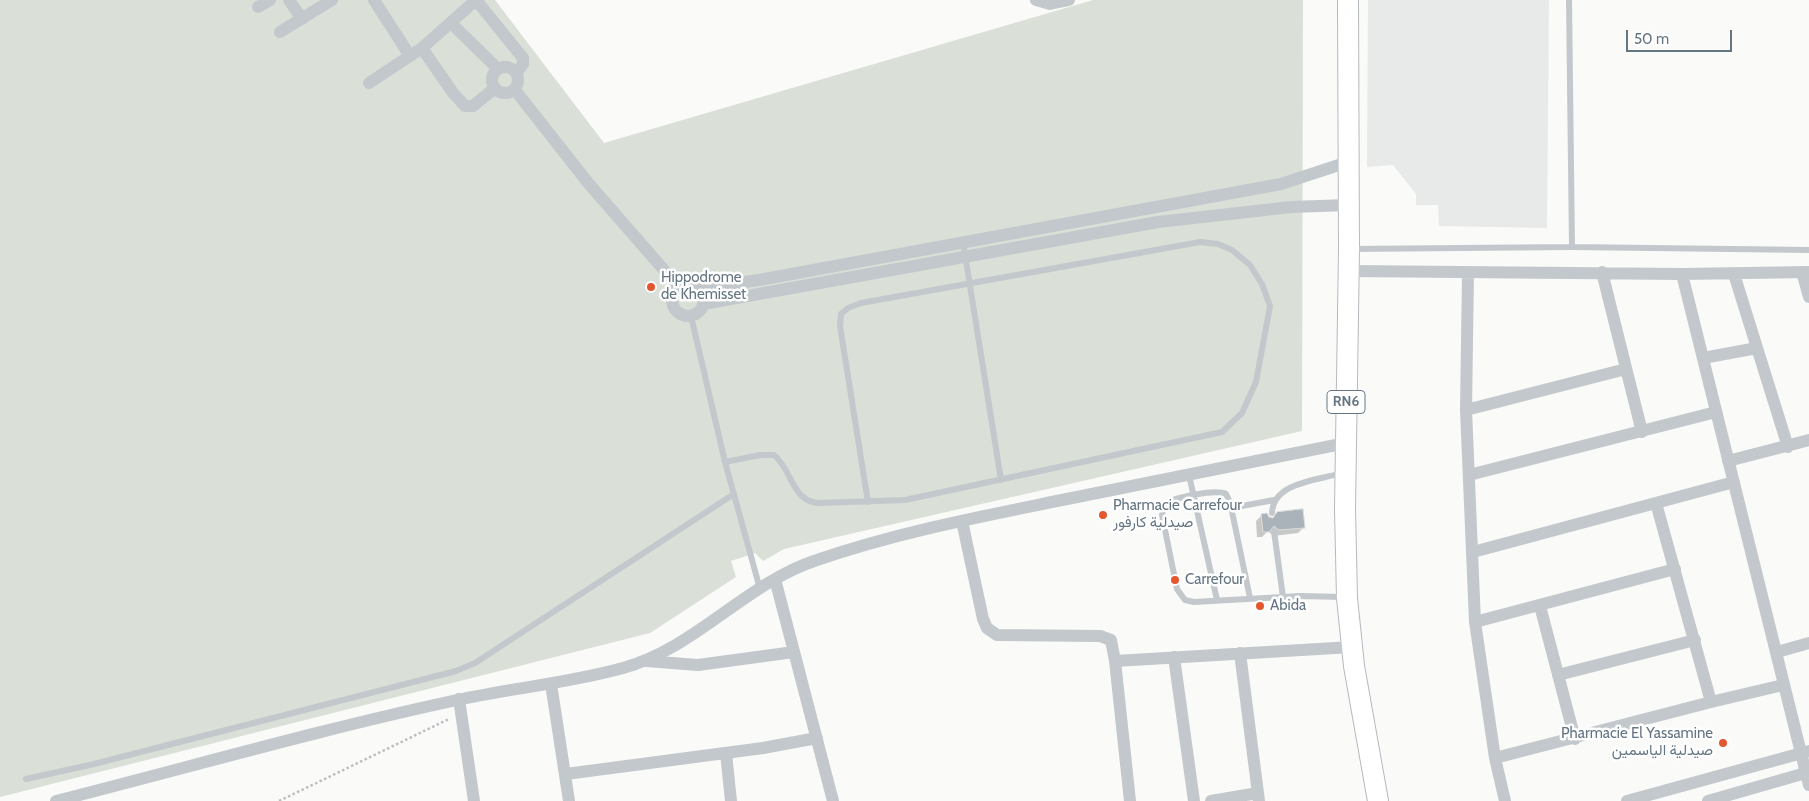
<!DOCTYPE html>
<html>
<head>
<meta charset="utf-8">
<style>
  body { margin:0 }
  #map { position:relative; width:1809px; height:801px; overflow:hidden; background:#fafaf8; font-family:Cabin,sans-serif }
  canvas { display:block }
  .scale { position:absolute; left:1626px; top:30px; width:106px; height:22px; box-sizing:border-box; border:2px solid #657683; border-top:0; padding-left:6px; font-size:15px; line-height:18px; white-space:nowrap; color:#657683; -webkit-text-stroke:4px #fff; paint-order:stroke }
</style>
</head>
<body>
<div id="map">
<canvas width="1809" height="801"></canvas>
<div class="scale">50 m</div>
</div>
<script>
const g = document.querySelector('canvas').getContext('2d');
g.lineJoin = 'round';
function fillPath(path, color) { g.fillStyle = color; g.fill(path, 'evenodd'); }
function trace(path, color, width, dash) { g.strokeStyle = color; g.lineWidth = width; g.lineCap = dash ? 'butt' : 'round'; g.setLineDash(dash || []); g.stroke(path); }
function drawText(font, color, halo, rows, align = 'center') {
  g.font = font + ' Cabin,Vazirmatn,sans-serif'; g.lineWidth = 5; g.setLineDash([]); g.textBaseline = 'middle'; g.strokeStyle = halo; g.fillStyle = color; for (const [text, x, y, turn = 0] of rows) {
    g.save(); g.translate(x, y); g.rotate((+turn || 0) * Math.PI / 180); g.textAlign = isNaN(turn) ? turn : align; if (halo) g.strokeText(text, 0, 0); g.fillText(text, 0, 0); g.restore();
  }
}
fillPath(new Path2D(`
  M 1368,0 L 1549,0 L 1547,228 L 1439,226 L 1438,205 L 1416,205 L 1416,194 L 1393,165 L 1367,167 Z`), '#e8e9e9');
fillPath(new Path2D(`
  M 0,0 L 495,0 L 604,143 L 1093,0 L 1303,0 L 1302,431 L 784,549 L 763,561 L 755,553 L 731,561 L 736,577 L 650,633 L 0,797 Z`), '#dadfd7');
fillPath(new Path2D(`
  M 1262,515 L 1304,527 L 1298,533 L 1273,536 L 1268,531 L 1262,537 L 1257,537 L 1256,521 Z`), '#0003');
const building = new Path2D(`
  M 1303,509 L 1305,528 L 1279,530 L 1274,526 L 1269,532 L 1263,532 L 1261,514 L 1267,513 L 1269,517 L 1273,518 L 1277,512 Z`);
fillPath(building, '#aab3b9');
trace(building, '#dcdcda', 1);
const primary = new Path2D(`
  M 1348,0 L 1349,249 L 1345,509 L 1347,598 L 1354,666 L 1378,801`);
trace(primary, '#b5babe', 22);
trace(new Path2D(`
  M 279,801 L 449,719`), '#bbbfc2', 2.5, [2.5, 2.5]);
trace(new Path2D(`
  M 1569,0 L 1572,247
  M 963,242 L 1001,480
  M 1350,249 L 1572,247 L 1809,250
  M 691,316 L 725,462 L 760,589
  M 725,462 L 760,455 L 774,455 C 792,469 792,502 819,503 L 905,500 L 1222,432 L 1242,413 L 1256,382 L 1270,306 L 1262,284 L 1250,265 L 1232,250 L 1218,244 L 1200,242 L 861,303 L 848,308 L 841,314 L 840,326 L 868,502
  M 1189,475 L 1217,600
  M 1231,508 L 1274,500
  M 1272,513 C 1273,482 1319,480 1342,473
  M 1274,531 L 1283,597
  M 1250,598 L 1230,502 L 1226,494 C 1216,489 1175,497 1165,504 L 1162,515 L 1177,589 L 1185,600 L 1194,602 L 1300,596 L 1344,597
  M 26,779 L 94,764 L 456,671 L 475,663 L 734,494`), '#c3c8cc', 6);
trace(new Path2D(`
  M 289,0 L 302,19
  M 374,0 L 410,56
  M 476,0 L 523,58 L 523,64 L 517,72
  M 1036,0 L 1050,4 L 1069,0
  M 258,7 L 270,0
  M 451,23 L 498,69
  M 280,32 L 332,0
  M 422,48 L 453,93 L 465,106 L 473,106 L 495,88
  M492 80a13 13 0 1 1 26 0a13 13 0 1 1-26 0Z
  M 369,83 L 422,48 L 476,0
  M 515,90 L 589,184 L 678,286
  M 1348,271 L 1682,274 L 1809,272
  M 1468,272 L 1466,410 L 1475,622 L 1495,758 L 1505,801
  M 1602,272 L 1642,432
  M 1802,272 L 1809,297
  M 1682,274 L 1809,785
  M 1734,274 L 1788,447
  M672 300a16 16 0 1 1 32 0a16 16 0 1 1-32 0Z
  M 699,288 L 759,280 L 1281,184 L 1348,162
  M 703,304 L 1158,222 L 1291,207 L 1348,205
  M 1703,358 L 1757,348
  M 1466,410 L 1626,369
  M 1728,461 L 1809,440
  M 1469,475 L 1716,412
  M 1656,503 L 1711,702
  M 962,521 L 983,619 L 987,628 L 997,635 L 1100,636 L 1111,640 L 1115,661 L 1130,801
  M 1473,552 L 1734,482
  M 775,579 L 833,801
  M 1540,606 L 1575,739
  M 1475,622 L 1675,569
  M 1777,652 L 1809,643
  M 1240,653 L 1259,801
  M 1174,657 L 1194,801
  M 646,661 L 698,665 L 794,652
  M 1115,661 L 1352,647
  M 1558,675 L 1695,640
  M 551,684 L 569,801
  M 459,699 L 474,801
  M 726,753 L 731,801
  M 1495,758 L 1711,702 L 1783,685
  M 566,774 L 763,748 L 817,738
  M 56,801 C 190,767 322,729 457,700 C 512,688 569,683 623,668 C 696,648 746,583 817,560 C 898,532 984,516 1067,499 C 1160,481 1253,462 1346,443
  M 1211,801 L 1258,793
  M 1627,801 L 1809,751
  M 1708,801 L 1809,772`), '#c3c8cc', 12);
trace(primary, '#fff', 20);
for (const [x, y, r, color] of [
  [651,287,5,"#e4572e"],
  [1103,515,5,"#e4572e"],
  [1175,580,5,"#e4572e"],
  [1260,606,5,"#e4572e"],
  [1723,743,5,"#e4572e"]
]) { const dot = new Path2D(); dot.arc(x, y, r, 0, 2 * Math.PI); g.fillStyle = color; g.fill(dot); trace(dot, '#fff', 2); }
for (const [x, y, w] of [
  [1346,402,38]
]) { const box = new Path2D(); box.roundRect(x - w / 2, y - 11.5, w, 23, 4); g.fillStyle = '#fff'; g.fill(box); trace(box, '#657683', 1); }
drawText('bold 14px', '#657683', null, [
  ["RN6",1346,402]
]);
drawText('15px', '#657683', '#fff', [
  ["Hippodrome",661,278],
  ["de Khemisset",661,295],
  ["Pharmacie Carrefour",1113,506],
  ["صيدلية كارفور",1113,523],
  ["Carrefour",1185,580],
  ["Abida",1270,606],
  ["Pharmacie El Yassamine",1713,734,"right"],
  ["صيدلية الياسمين",1713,751,"right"]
], 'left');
</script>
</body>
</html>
